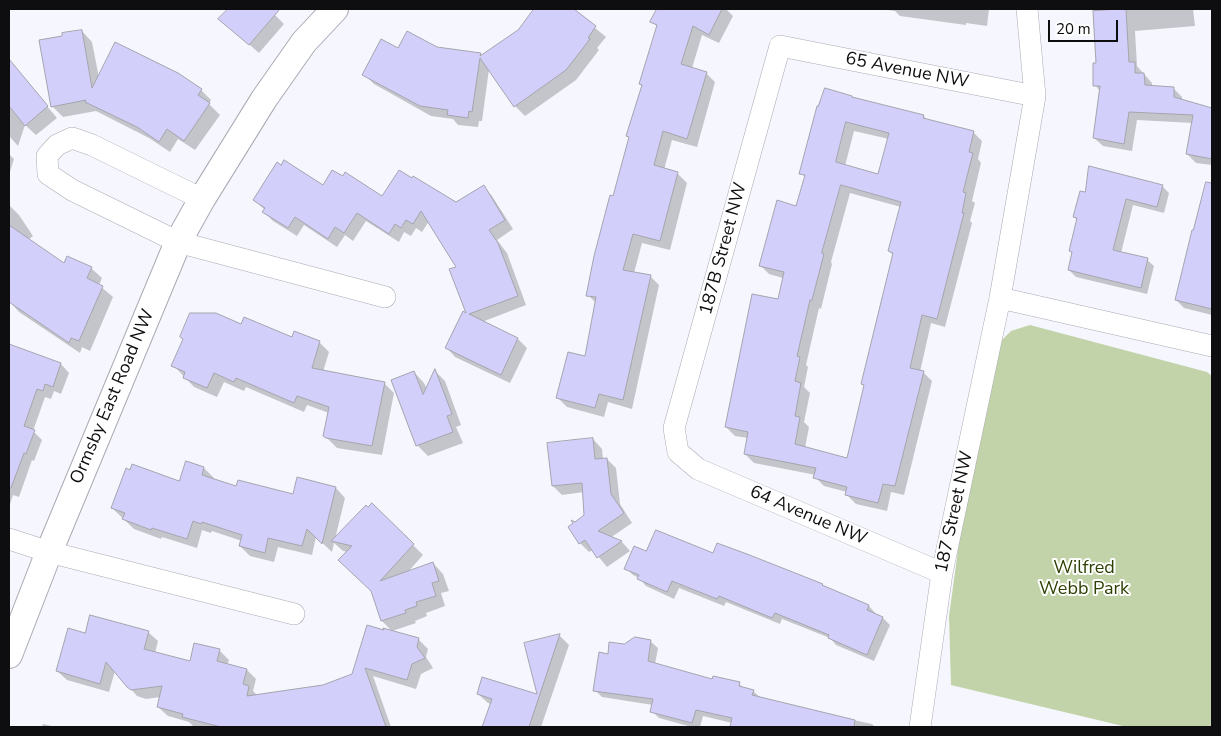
<!DOCTYPE html>
<html>
<head>
<meta charset="utf-8">
<style>
  body { margin:0 }
  #map { position:relative; width:1221px; height:736px; overflow:hidden; background:#f6f6fe; font-family:"Nunito Sans",sans-serif }
  canvas { display:block }
  .frame { position:absolute; inset:0; border:10px solid #0e0e11; pointer-events:none }
  .scale { position:absolute; left:1048px; top:20px; width:70px; height:22px; box-sizing:border-box; border:2px solid #0e0e11; border-top:0; padding-left:6px; font-size:15px; line-height:18px; white-space:nowrap; color:#0e0e11; -webkit-text-stroke:4px #fff; paint-order:stroke }
</style>
</head>
<body>
<div id="map">
<canvas width="1221" height="736"></canvas>
<div class="frame"></div>
<div class="scale">20 m</div>
</div>
<script>
const g = document.querySelector('canvas').getContext('2d');
g.lineJoin = 'round';
function fillPath(path, color) { g.fillStyle = color; g.fill(path, 'evenodd'); }
function trace(path, color, width, dash) { g.strokeStyle = color; g.lineWidth = width; g.lineCap = dash ? 'butt' : 'round'; g.setLineDash(dash || []); g.stroke(path); }
function drawText(font, color, halo, rows, align = 'center') {
  g.font = font + ' "Nunito Sans",sans-serif'; g.lineWidth = 4; g.setLineDash([]); g.textBaseline = 'middle'; g.strokeStyle = halo; g.fillStyle = color; for (const [text, x, y, turn = 0] of rows) {
    g.save(); g.translate(x, y); g.rotate((+turn || 0) * Math.PI / 180); g.textAlign = isNaN(turn) ? turn : align; if (halo) g.strokeText(text, 0, 0); g.fillText(text, 0, 0); g.restore();
  }
}
fillPath(new Path2D(`
  M 1030,325 L 1207,372 L 1212,376 L 1212,727 L 1127,727 L 951,685 L 949,616 L 963,514 L 1000,342 L 1011,331 Z`), '#c2d3a9');
fillPath(new Path2D(`
  M 230,9 L 277,9 L 273,13 L 284,24 L 259,53 L 220,19 Z
  M 536,9 L 572,9 L 606,37 L 597,48 L 599,50 L 576,80 L 525,116 L 515,106 L 489,69 L 482,121 L 479,121 L 478,127 L 458,125 L 453,119 L 431,116 L 374,84 L 364,74 L 398,50 L 436,48 L 480,54 L 482,56 L 519,31 Z
  M 658,9 L 726,9 L 733,16 L 719,43 L 702,35 L 692,68 L 706,73 L 715,82 L 697,147 L 672,140 L 664,170 L 678,174 L 687,183 L 670,250 L 642,243 L 634,273 L 650,276 L 659,285 L 632,409 L 608,402 L 604,417 L 567,407 L 558,398 L 586,358 L 596,303 L 588,295 L 643,86 L 640,83 L 658,27 L 652,21 Z
  M 879,9 L 989,9 L 987,26 L 966,23 L 966,25 L 900,16 L 895,11 Z
  M 1094,9 L 1193,9 L 1195,26 L 1135,31 L 1137,66 L 1152,83 L 1152,87 L 1174,89 L 1182,97 L 1182,101 L 1212,109 L 1212,165 L 1196,163 L 1187,154 L 1193,123 L 1137,120 L 1132,151 L 1103,146 L 1094,138 L 1100,91 L 1095,85 L 1098,64 Z
  M 82,31 L 92,42 L 99,78 L 201,90 L 211,100 L 209,104 L 220,115 L 195,150 L 178,139 L 170,152 L 149,138 L 96,111 L 63,117 L 52,106 L 64,37 Z
  M 15,68 L 57,118 L 36,135 L 25,125 L 18,146 L 9,136 L 9,73 Z
  M 852,97 L 854,99 L 923,116 L 929,121 L 973,132 L 982,141 L 978,159 L 981,163 L 972,201 L 975,203 L 970,221 L 972,223 L 945,327 L 931,323 L 920,372 L 923,372 L 932,381 L 904,495 L 891,492 L 887,511 L 856,504 L 847,495 L 847,492 L 824,486 L 815,477 L 816,475 L 754,463 L 745,454 L 748,438 L 735,436 L 726,427 L 779,300 L 783,278 L 769,274 L 760,265 L 797,207 L 806,178 L 801,173 ZM 854,131 L 889,139 L 879,176 L 845,166 ZM 850,193 L 901,207 L 889,251 L 894,256 L 863,384 L 865,386 L 848,459 L 805,448 L 809,427 L 804,422 L 810,393 L 804,387 L 808,367 L 806,365 L 819,308 L 821,309 L 832,264 L 831,262 Z
  M 9,154 L 14,159 L 9,175 Z
  M 323,186 L 382,198 L 456,204 L 484,187 L 492,196 L 513,229 L 497,240 L 507,253 L 526,305 L 482,322 L 518,339 L 527,348 L 510,383 L 455,357 L 447,348 L 468,315 L 458,267 L 429,221 L 422,232 L 416,228 L 411,236 L 404,232 L 399,242 L 366,221 L 353,241 L 345,235 L 337,247 L 304,225 L 297,236 L 273,221 L 264,212 L 265,210 L 254,200 Z
  M 1162,186 L 1169,193 L 1164,213 L 1133,205 L 1121,253 L 1147,260 L 1154,266 L 1147,294 L 1076,277 L 1069,270 L 1073,254 L 1070,251 L 1078,221 L 1074,217 L 1086,194 Z
  M 1203,197 L 1212,199 L 1212,315 L 1184,308 L 1176,300 Z
  M 9,205 L 19,215 L 33,236 L 28,240 L 65,265 L 91,268 L 102,278 L 99,285 L 113,297 L 90,351 L 82,347 L 80,353 L 19,312 L 9,301 Z
  M 242,325 L 293,339 L 319,342 L 329,352 L 323,372 L 384,383 L 394,393 L 382,455 L 337,448 L 325,436 L 329,413 L 307,405 L 304,412 L 246,387 L 244,391 L 224,382 L 217,397 L 194,387 L 173,365 L 184,340 L 181,337 Z
  M 10,345 L 61,364 L 69,373 L 61,394 L 54,391 L 51,399 L 45,397 L 33,431 L 42,440 L 34,461 L 32,460 L 19,497 L 13,495 L 9,507 Z
  M 435,371 L 445,381 L 461,425 L 456,427 L 463,443 L 428,456 L 418,446 L 392,380 L 414,372 L 424,383 L 427,389 Z
  M 593,439 L 602,449 L 603,460 L 607,459 L 616,468 L 620,504 L 632,523 L 610,538 L 622,542 L 630,551 L 607,567 L 593,550 L 589,552 L 580,543 L 586,516 L 584,492 L 562,495 L 553,486 Z
  M 204,468 L 214,478 L 213,480 L 237,487 L 294,495 L 336,488 L 345,498 L 335,539 L 372,504 L 423,555 L 407,573 L 433,563 L 443,574 L 449,591 L 441,593 L 445,606 L 426,613 L 427,616 L 415,621 L 416,623 L 392,631 L 382,621 L 372,591 L 348,552 L 343,551 L 334,543 L 332,552 L 316,537 L 312,555 L 278,547 L 274,562 L 250,556 L 240,546 L 242,541 L 212,531 L 211,533 L 202,530 L 197,548 L 162,537 L 161,539 L 134,529 L 112,508 L 180,483 Z
  M 647,553 L 714,554 L 822,585 L 825,588 L 869,606 L 876,614 L 875,615 L 883,618 L 890,625 L 874,661 L 836,645 L 830,638 L 782,619 L 780,624 L 726,602 L 724,606 L 679,588 L 674,599 L 646,586 L 639,578 L 633,575 L 626,568 Z
  M 385,629 L 419,640 L 428,649 L 426,657 L 433,668 L 421,674 L 416,689 L 373,676 L 391,727 L 199,727 L 193,726 L 189,722 L 168,716 L 158,707 L 161,697 L 146,699 L 137,696 L 115,671 L 109,692 L 67,680 L 57,671 L 86,634 L 148,632 L 158,641 L 155,653 L 191,662 L 219,650 L 229,660 L 227,665 L 247,670 L 256,679 L 253,691 L 258,696 L 323,686 L 353,675 L 386,632 Z
  M 559,635 L 569,645 L 541,727 L 484,727 L 491,704 L 488,703 L 478,694 L 483,678 L 539,696 L 526,644 Z
  M 650,641 L 658,648 L 655,664 L 713,680 L 739,684 L 744,688 L 753,691 L 761,698 L 802,709 L 872,724 L 875,727 L 731,727 L 732,723 L 703,716 L 700,727 L 692,727 L 659,718 L 652,711 L 653,705 L 602,697 L 595,690 L 609,655 L 625,645 Z
  M 43,724 L 56,727 L 42,727 Z`), '#0003');
const building = new Path2D(`
  M 228,9 L 280,9 L 249,45 L 218,19 Z
  M 534,9 L 574,9 L 596,26 L 588,38 L 590,39 L 566,70 L 514,107 L 480,58 L 472,112 L 469,111 L 468,118 L 447,115 L 448,110 L 420,106 L 362,75 L 381,39 L 398,48 L 407,31 L 437,47 L 481,53 L 480,56 L 518,30 Z
  M 657,9 L 722,9 L 709,35 L 693,26 L 681,64 L 707,72 L 687,139 L 663,131 L 654,165 L 678,172 L 660,241 L 633,234 L 623,270 L 651,275 L 623,400 L 599,394 L 595,408 L 556,398 L 568,352 L 585,356 L 596,297 L 586,296 L 594,256 L 610,195 L 613,196 L 629,137 L 626,136 L 642,85 L 639,84 L 657,25 L 650,22 Z
  M 1126,9 L 1129,62 L 1135,62 L 1135,73 L 1144,73 L 1145,85 L 1174,87 L 1174,97 L 1212,108 L 1212,159 L 1186,154 L 1193,115 L 1129,112 L 1124,144 L 1093,138 L 1100,86 L 1093,86 L 1093,63 L 1096,63 L 1093,11 Z
  M 82,30 L 92,88 L 115,42 L 178,73 L 202,89 L 198,95 L 210,103 L 184,141 L 167,129 L 159,142 L 137,127 L 85,102 L 86,100 L 51,107 L 39,40 L 62,36 L 62,33 Z
  M 9,59 L 48,106 L 25,126 L 9,106 Z
  M 825,88 L 852,96 L 852,97 L 924,115 L 923,118 L 974,131 L 969,152 L 973,153 L 963,192 L 966,193 L 962,213 L 964,213 L 937,319 L 922,315 L 910,368 L 924,371 L 895,486 L 883,484 L 878,503 L 845,495 L 847,487 L 813,478 L 816,468 L 744,454 L 748,432 L 725,427 L 752,294 L 778,299 L 784,272 L 759,266 L 777,200 L 796,206 L 805,175 L 799,174 L 817,106 L 818,106 ZM 846,122 L 889,133 L 878,174 L 836,162 ZM 841,185 L 901,202 L 888,251 L 893,253 L 861,384 L 864,385 L 847,458 L 795,444 L 800,417 L 795,416 L 801,383 L 795,381 L 800,357 L 797,356 L 810,300 L 812,300 L 824,254 L 822,253 Z
  M 284,160 L 323,185 L 332,170 L 343,176 L 345,172 L 382,196 L 399,170 L 412,178 L 413,176 L 456,202 L 484,185 L 505,220 L 489,230 L 498,243 L 518,296 L 469,314 L 518,338 L 501,375 L 445,348 L 463,311 L 466,313 L 449,269 L 456,267 L 421,211 L 413,224 L 406,220 L 401,228 L 395,224 L 389,234 L 357,213 L 344,233 L 335,227 L 328,239 L 295,217 L 288,228 L 262,212 L 265,208 L 253,200 L 277,162 L 281,165 Z
  M 1089,166 L 1163,185 L 1157,207 L 1126,199 L 1113,250 L 1148,258 L 1141,288 L 1068,270 L 1072,252 L 1069,251 L 1077,218 L 1073,217 L 1080,191 L 1085,192 Z
  M 1206,182 L 1212,183 L 1212,309 L 1175,300 L 1192,230 L 1193,230 Z
  M 9,225 L 64,263 L 67,256 L 92,267 L 87,278 L 103,286 L 79,341 L 71,338 L 69,343 L 9,302 Z
  M 190,313 L 216,313 L 241,324 L 244,317 L 292,337 L 294,331 L 320,341 L 312,368 L 385,382 L 372,446 L 326,438 L 323,436 L 329,407 L 297,396 L 294,403 L 236,378 L 234,382 L 214,373 L 207,388 L 183,378 L 185,372 L 171,366 L 183,339 L 180,337 Z
  M 9,344 L 61,363 L 53,387 L 45,384 L 43,391 L 37,389 L 24,426 L 35,430 L 26,454 L 24,453 L 11,488 L 9,488 Z
  M 435,369 L 452,414 L 447,416 L 453,432 L 416,446 L 391,380 L 414,371 L 423,394 Z
  M 593,438 L 595,459 L 607,458 L 611,494 L 624,513 L 598,531 L 622,541 L 597,558 L 585,540 L 579,544 L 568,527 L 573,523 L 571,520 L 575,522 L 584,515 L 582,483 L 552,486 L 547,443 Z
  M 186,461 L 204,467 L 202,475 L 236,486 L 238,480 L 293,494 L 297,477 L 336,487 L 322,544 L 307,529 L 302,546 L 268,538 L 265,553 L 239,546 L 242,535 L 202,522 L 201,524 L 193,521 L 187,539 L 152,528 L 151,530 L 122,519 L 125,513 L 111,508 L 126,468 L 130,470 L 132,464 L 179,481 Z
  M 372,503 L 414,544 L 380,581 L 433,562 L 439,581 L 432,583 L 436,596 L 416,602 L 417,606 L 405,610 L 406,613 L 381,621 L 371,591 L 338,560 L 352,546 L 331,541 L 366,505 L 368,507 Z
  M 656,530 L 713,553 L 717,543 L 747,554 L 823,584 L 822,585 L 869,605 L 867,610 L 883,617 L 867,655 L 828,638 L 829,635 L 775,613 L 772,618 L 719,596 L 717,599 L 672,581 L 667,592 L 637,579 L 639,575 L 624,569 L 634,546 L 646,551 Z
  M 90,615 L 149,631 L 144,649 L 190,661 L 194,643 L 220,649 L 217,661 L 247,669 L 243,684 L 249,686 L 247,696 L 323,685 L 352,674 L 367,625 L 384,630 L 383,628 L 419,638 L 417,647 L 425,658 L 412,664 L 407,680 L 365,668 L 386,727 L 221,727 L 182,717 L 183,714 L 157,707 L 162,686 L 131,690 L 127,687 L 106,662 L 100,684 L 56,671 L 68,628 L 85,633 Z
  M 560,634 L 529,727 L 482,727 L 492,699 L 477,694 L 482,677 L 537,694 L 524,643 Z
  M 635,637 L 651,640 L 648,661 L 712,679 L 713,676 L 740,682 L 739,686 L 754,690 L 752,695 L 855,720 L 854,727 L 730,727 L 732,718 L 696,710 L 692,723 L 650,712 L 653,699 L 593,691 L 599,652 L 608,654 L 609,642 L 624,644 Z`);
fillPath(building, '#d3cffb');
trace(building, '#a4a4ae', 1);
const minor = new Path2D(`
  M 202,199 L 92,145 L 72,138 L 57,145 L 47,156 L 48,174 L 72,190 L 178,242 L 385,297
  M 1000,298 L 1212,346
  M 9,539 L 49,552 L 294,614
  M 942,573 L 698,469 L 678,452 L 674,428 L 780,46 L 1035,96
  M 920,727 L 942,573 L 1000,298 L 1035,96 L 1027,9`);
const tertiary = new Path2D(`
  M 9,655 L 49,552 L 178,242 L 202,199 L 264,99 L 304,42 L 335,9`);
trace(minor, '#aaaab4', 22);
trace(tertiary, '#aaaab4', 28);
trace(minor, '#fff', 21);
trace(tertiary, '#fff', 26);
drawText('18px', '#0e0e11', '#fff', [
  ["65 Avenue NW",907,71,11],
  ["187B Street NW",724,249,-75],
  ["Ormsby East Road NW",113,397,-67],
  ["187 Street NW",955,512,-78],
  ["64 Avenue NW",808,516,23]
]);
drawText('18px', '#2e4004', '#fff', [
  ["Wilfred",1084,569],
  ["Webb Park",1084,590]
]);
</script>
</body>
</html>
